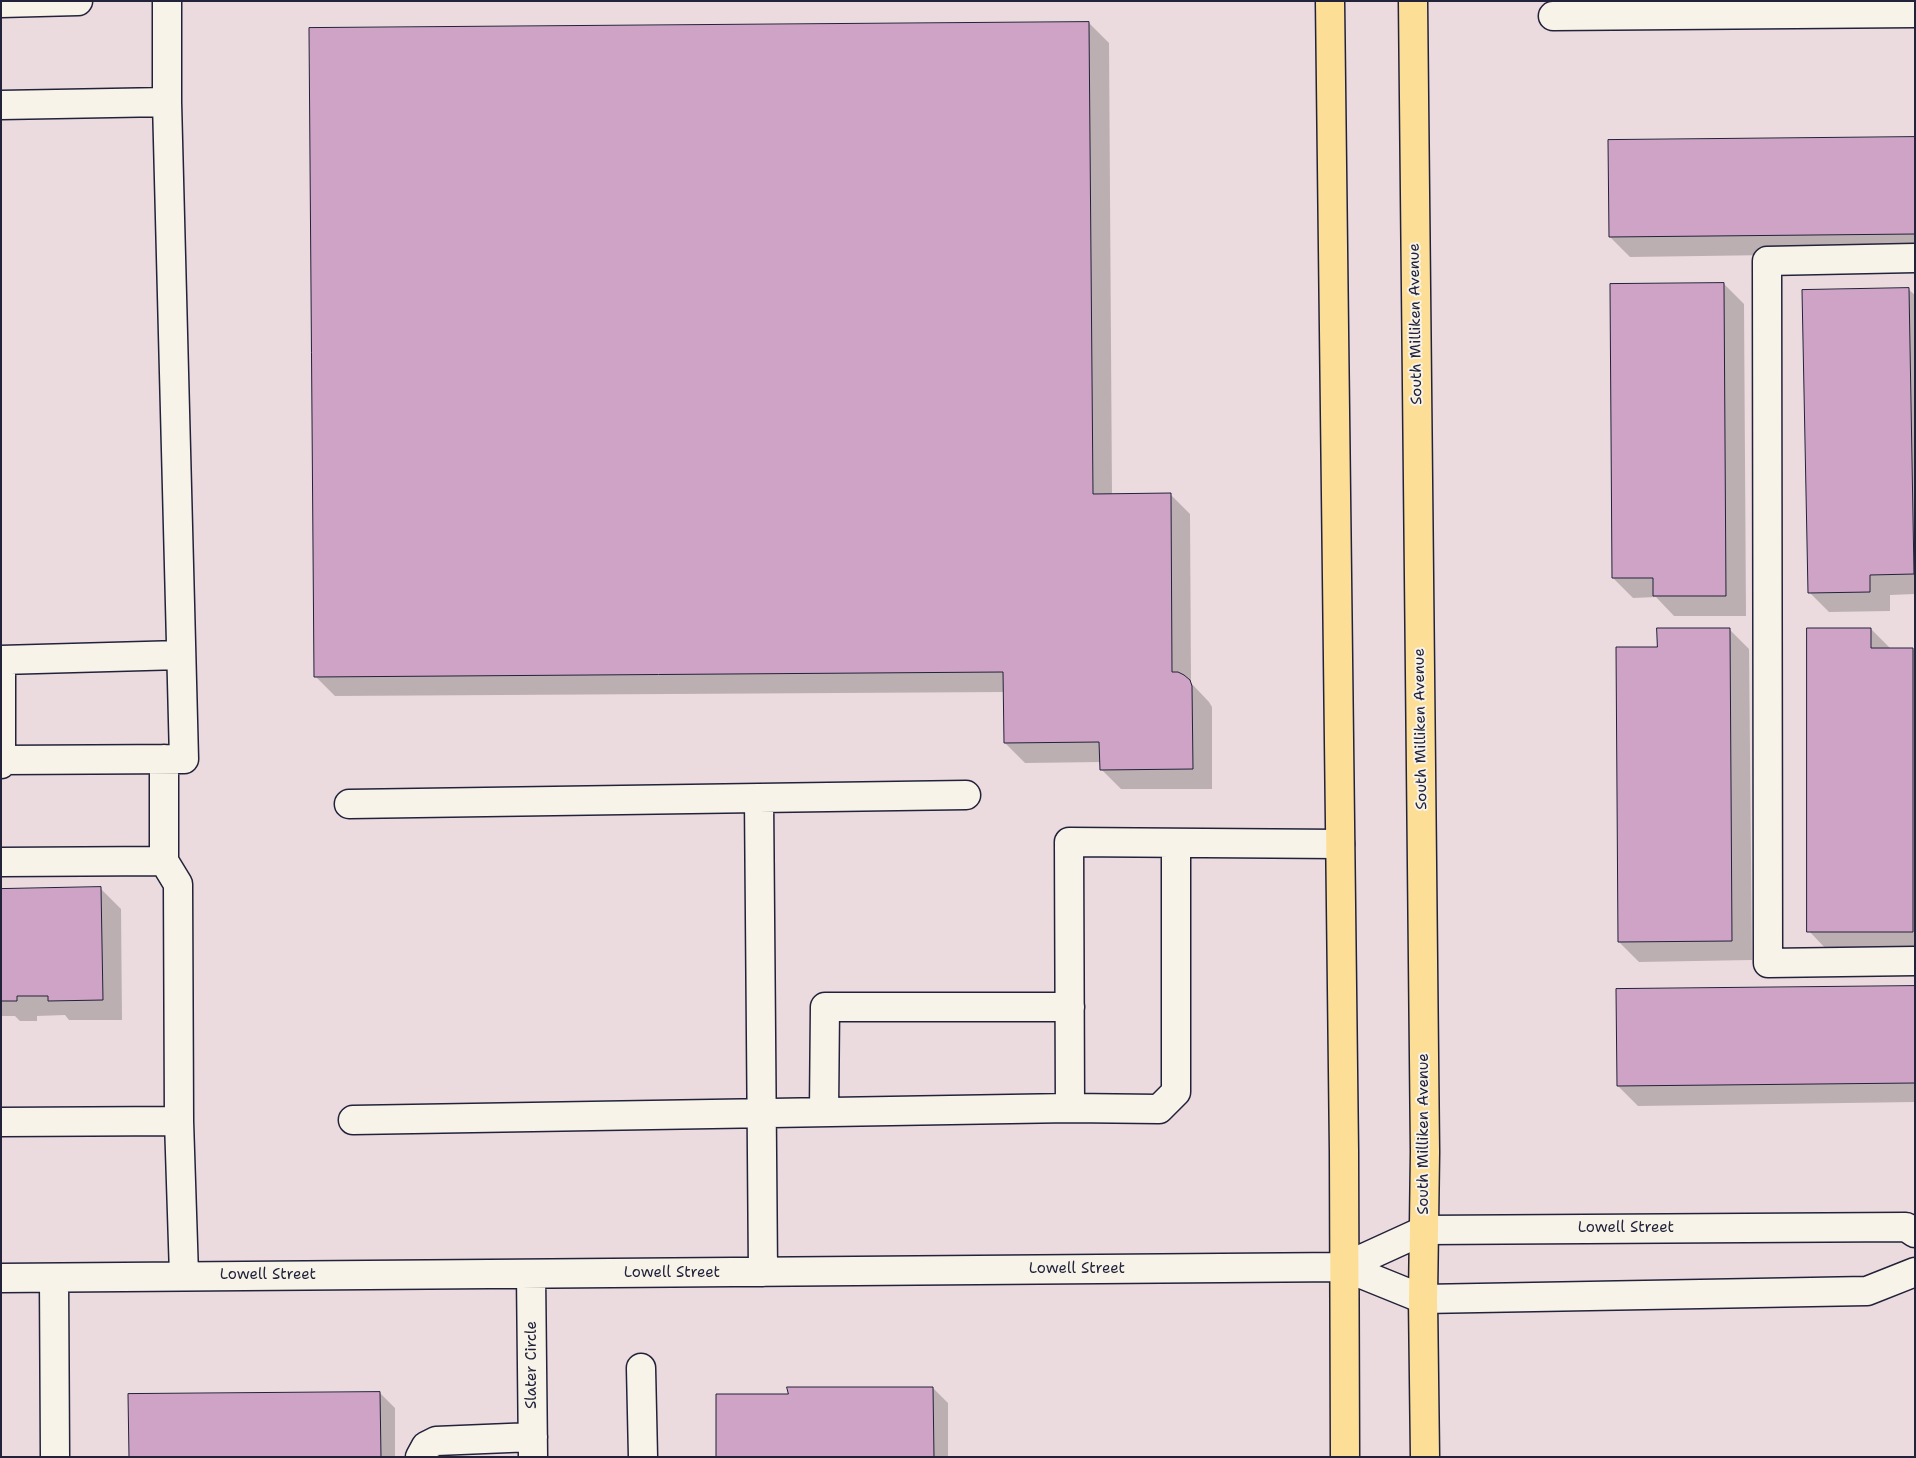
<!DOCTYPE html>
<html>
<head>
<meta charset="utf-8">
<style>
  body { margin:0 }
  #map { position:relative; width:1916px; height:1458px; overflow:hidden; background:#f7f3e8; font-family:"Shantell Sans",sans-serif }
  canvas { display:block }
  .frame { position:absolute; inset:0; border:2px solid #22223b; pointer-events:none }
</style>
</head>
<body>
<div id="map">
<canvas width="1916" height="1458"></canvas>
<div class="frame"></div>
</div>
<script>
const g = document.querySelector('canvas').getContext('2d');
g.lineJoin = 'round';
function fillPath(path, color) { g.fillStyle = color; g.fill(path, 'evenodd'); }
function trace(path, color, width, dash) { g.strokeStyle = color; g.lineWidth = width; g.lineCap = dash ? 'butt' : 'round'; g.setLineDash(dash || []); g.stroke(path); }
function drawText(font, color, halo, rows, align = 'center') {
  g.font = font + ' "Shantell Sans",sans-serif'; g.lineWidth = 4; g.setLineDash([]); g.textBaseline = 'middle'; g.strokeStyle = halo; g.fillStyle = color; for (const [text, x, y, turn = 0] of rows) {
    g.save(); g.translate(x, y); g.rotate((+turn || 0) * Math.PI / 180); g.textAlign = isNaN(turn) ? turn : align; if (halo) g.strokeText(text, 0, 0); g.fillText(text, 0, 0); g.restore();
  }
}
fillPath(new Path2D(`
  M 1,1 L 1915,1 L 1915,1457 L 1,1457 Z`), '#ebdbde');
fillPath(new Path2D(`
  M 1089,23 L 1109,43 L 1112,495 L 1170,494 L 1190,514 L 1191,683 L 1209,702 L 1212,707 L 1212,789 L 1121,789 L 1101,769 L 1101,762 L 1025,763 L 1005,743 L 1005,692 L 335,696 L 315,676 Z
  M 1915,138 L 1915,253 L 1630,257 L 1610,237 Z
  M 1724,284 L 1744,304 L 1746,616 L 1674,616 L 1656,597 L 1633,598 L 1613,578 Z
  M 1908,289 L 1915,295 L 1915,594 L 1890,595 L 1890,611 L 1829,612 L 1809,592 Z
  M 1729,629 L 1749,649 L 1752,960 L 1639,962 L 1619,942 L 1658,648 Z
  M 1871,629 L 1891,649 L 1913,649 L 1915,651 L 1915,951 L 1828,951 L 1809,931 Z
  M 101,889 L 121,909 L 122,1020 L 69,1020 L 65,1015 L 37,1016 L 37,1021 L 20,1021 L 15,1016 L 2,1016 L 1,1022 L 1,890 Z
  M 1915,987 L 1915,1102 L 1638,1106 L 1618,1086 Z
  M 933,1388 L 948,1403 L 948,1457 L 717,1457 L 789,1395 Z
  M 380,1393 L 395,1408 L 395,1457 L 130,1457 Z`), '#0003');
const building = new Path2D(`
  M 1089,22 L 1093,494 L 1171,493 L 1172,672 L 1178,672 L 1184,675 L 1190,680 L 1192,686 L 1193,769 L 1100,770 L 1099,742 L 1004,743 L 1003,672 L 314,677 L 309,28 Z
  M 1915,137 L 1915,234 L 1609,237 L 1608,140 Z
  M 1724,283 L 1726,596 L 1653,596 L 1653,578 L 1612,578 L 1610,284 Z
  M 1909,288 L 1914,574 L 1870,575 L 1870,592 L 1808,593 L 1802,290 Z
  M 1657,628 L 1730,628 L 1732,941 L 1618,942 L 1616,647 L 1657,647 Z
  M 1807,628 L 1871,628 L 1871,648 L 1913,648 L 1913,932 L 1807,932 Z
  M 101,887 L 103,1000 L 48,1001 L 48,996 L 17,996 L 17,1001 L 1,1001 L 1,889 Z
  M 1915,986 L 1915,1083 L 1617,1086 L 1616,989 Z
  M 787,1387 L 933,1387 L 934,1457 L 716,1457 L 716,1394 L 788,1394 Z
  M 380,1392 L 381,1457 L 129,1457 L 128,1394 Z`);
fillPath(building, '#cfa3c5');
trace(building, '#22223b', 1);
const minor = new Path2D(`
  M 1,3 L 78,1
  M 1553,16 L 1915,13
  M 167,102 L 167,1
  M 1,105 L 167,102 L 184,759 L 1,760 L 1,764
  M 1915,258 L 1767,261 L 1768,963 L 1915,961
  M 1,760 L 1,660 L 181,655
  M 759,798 L 966,795
  M 349,804 L 759,798 L 763,1272
  M 164,861 L 178,884 L 179,1121
  M 1,862 L 164,861 L 164,759
  M 1070,1108 L 1159,1109 L 1176,1092 L 1176,843
  M 824,1111 L 825,1007 L 1070,1007
  M 353,1120 L 1070,1108 L 1069,842 L 1340,844
  M 1,1122 L 179,1121 L 184,1275
  M 1344,1267 L 1425,1230 L 1906,1227 L 1915,1233
  M 531,1274 L 533,1457
  M 1,1278 L 1344,1267 L 1423,1299 L 1867,1291 L 1915,1272
  M 54,1278 L 55,1457
  M 641,1368 L 643,1457
  M 420,1457 L 426,1446 L 436,1441 L 533,1437`);
const major = new Path2D(`
  M 1330,1 L 1344,1151 L 1345,1457
  M 1413,1 L 1425,1152 L 1423,1299 L 1425,1457`);
trace(minor, '#22223b', 31);
trace(major, '#22223b', 31);
trace(minor, '#f7f3e8', 28);
trace(major, '#fcde96', 28);
drawText('15px', '#22223b', '#f7f3e8', [
  ["South Milliken Avenue",1416,324,-91],
  ["South Milliken Avenue",1421,729,-91],
  ["South Milliken Avenue",1424,1134,-90],
  ["Lowell Street",1626,1228],
  ["Lowell Street",1077,1269],
  ["Lowell Street",672,1273],
  ["Lowell Street",268,1275],
  ["Slater Circle",532,1365,-90]
]);
</script>
</body>
</html>
